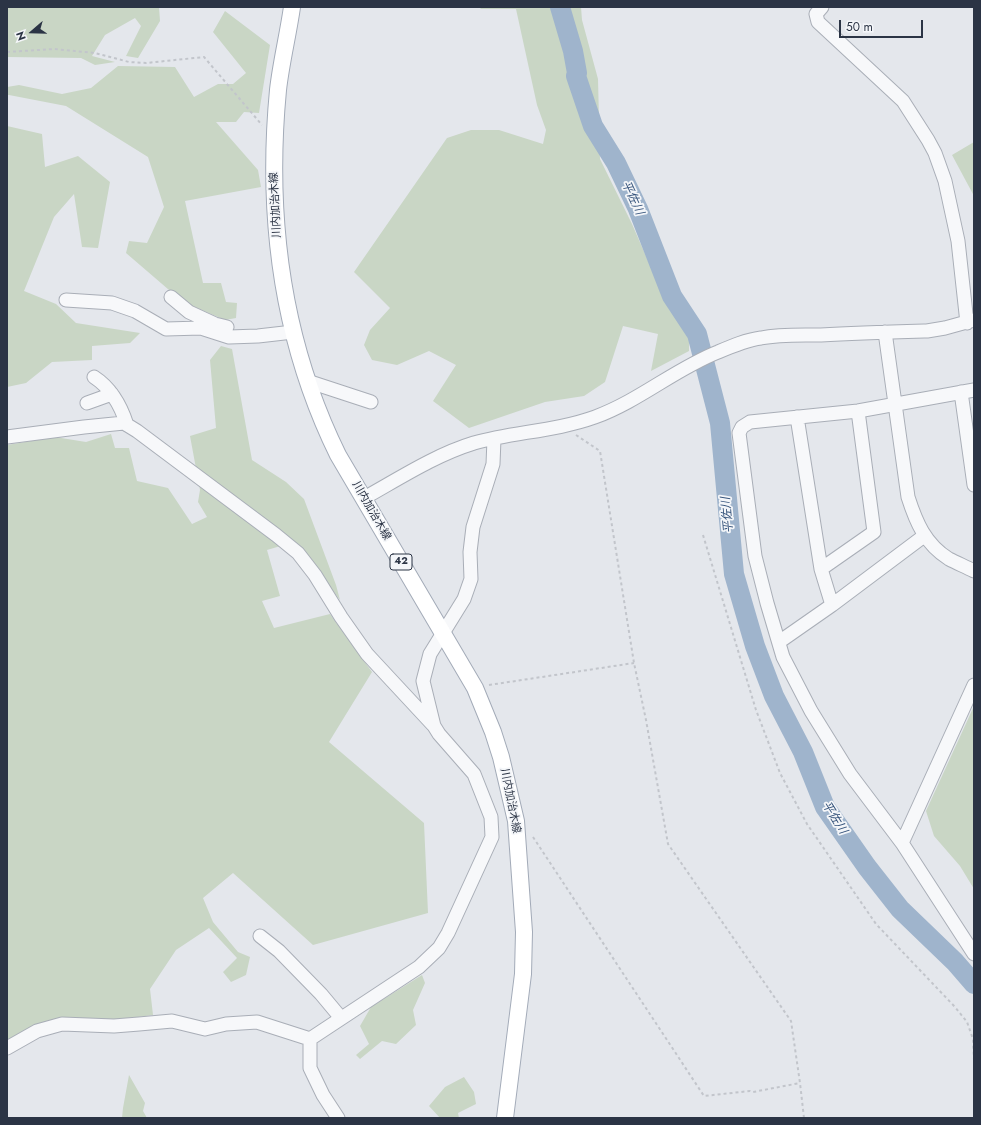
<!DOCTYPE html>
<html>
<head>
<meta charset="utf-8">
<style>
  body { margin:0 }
  #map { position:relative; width:981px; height:1125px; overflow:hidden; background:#e4e7ec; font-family:Jost,sans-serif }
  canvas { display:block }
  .frame { position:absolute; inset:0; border:8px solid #2b3445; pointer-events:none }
  .north { position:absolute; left:12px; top:12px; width:40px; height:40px; -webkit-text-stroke:3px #f4f6f9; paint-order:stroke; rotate:250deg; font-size:11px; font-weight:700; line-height:16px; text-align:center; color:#2b3445 }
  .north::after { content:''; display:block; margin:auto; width:14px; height:18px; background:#2b3445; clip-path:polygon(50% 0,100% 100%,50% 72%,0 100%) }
  .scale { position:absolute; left:839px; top:20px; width:84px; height:18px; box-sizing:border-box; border:2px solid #2b3445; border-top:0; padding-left:5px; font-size:12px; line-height:14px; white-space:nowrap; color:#2b3445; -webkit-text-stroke:3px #f4f6f9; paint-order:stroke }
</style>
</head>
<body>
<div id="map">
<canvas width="981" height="1125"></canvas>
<div class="frame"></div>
<div class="north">N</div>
<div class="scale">50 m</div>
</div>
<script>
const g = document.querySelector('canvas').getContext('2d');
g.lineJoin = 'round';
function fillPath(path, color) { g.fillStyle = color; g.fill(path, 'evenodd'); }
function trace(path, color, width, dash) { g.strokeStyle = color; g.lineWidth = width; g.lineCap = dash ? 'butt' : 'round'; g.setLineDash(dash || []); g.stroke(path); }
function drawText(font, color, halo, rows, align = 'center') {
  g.font = font + ' Jost,"Noto Sans JP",sans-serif'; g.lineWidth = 3.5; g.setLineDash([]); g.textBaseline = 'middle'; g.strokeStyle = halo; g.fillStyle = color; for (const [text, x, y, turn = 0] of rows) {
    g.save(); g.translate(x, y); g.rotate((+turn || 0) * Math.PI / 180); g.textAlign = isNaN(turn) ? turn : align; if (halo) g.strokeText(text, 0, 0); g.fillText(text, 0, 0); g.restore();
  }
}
fillPath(new Path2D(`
  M 7,7 L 159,7 L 160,21 L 138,58 L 126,56 L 141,26 L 135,18 L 105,35 L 92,56 L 115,62 L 95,65 L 81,58 L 7,57 Z
  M 479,7 L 581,7 L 582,20 L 598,79 L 600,159 L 632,224 L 669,309 L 689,336 L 689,351 L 651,371 L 658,334 L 623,326 L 605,382 L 584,396 L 545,402 L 469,428 L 433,401 L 456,365 L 429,351 L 397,365 L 372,360 L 364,345 L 370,330 L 390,308 L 354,272 L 447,138 L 471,130 L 499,130 L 543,144 L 546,130 L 537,105 L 516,9 L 481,9 Z
  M 225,11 L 270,45 L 259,113 L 244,112 L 236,122 L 216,122 L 258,170 L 261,187 L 185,201 L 203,283 L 221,283 L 226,302 L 237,303 L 236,318 L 225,320 L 183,302 L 126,253 L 129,241 L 147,243 L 164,207 L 148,157 L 66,106 L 9,95 L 7,95 L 7,87 L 19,85 L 62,94 L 91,88 L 118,66 L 175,67 L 194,97 L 218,84 L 233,84 L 246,73 L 213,32 Z
  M 7,126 L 42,134 L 45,167 L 78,156 L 110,182 L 98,248 L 82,247 L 74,194 L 54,217 L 24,291 L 56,304 L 76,323 L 140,333 L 130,343 L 92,346 L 92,360 L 52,362 L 26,383 L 7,387 Z
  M 974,142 L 974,196 L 952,155 Z
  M 221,346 L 232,349 L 252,460 L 286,482 L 304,499 L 336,585 L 340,600 L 294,542 L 267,550 L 280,596 L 262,601 L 274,628 L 330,614 L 372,672 L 329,742 L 424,823 L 428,913 L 313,945 L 233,873 L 203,898 L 213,922 L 238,952 L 250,957 L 246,975 L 231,982 L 223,972 L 237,958 L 209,928 L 176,950 L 150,989 L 153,1015 L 116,1020 L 58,1018 L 35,1025 L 7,1042 L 7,445 L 55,437 L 86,442 L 111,434 L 115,448 L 129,448 L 137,481 L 168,488 L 192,524 L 207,517 L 198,502 L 200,490 L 190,436 L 216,428 L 210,360 Z
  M 974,706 L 974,889 L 960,866 L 934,836 L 926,811 Z
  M 422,975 L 425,983 L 413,1010 L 416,1025 L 396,1044 L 382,1041 L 360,1059 L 356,1055 L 369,1044 L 360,1026 L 371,1007 Z
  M 129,1075 L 145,1103 L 143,1111 L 147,1118 L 122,1118 L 123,1108 Z
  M 464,1077 L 474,1092 L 476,1104 L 458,1113 L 459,1118 L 440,1118 L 429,1106 L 445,1087 Z`), '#c9d6c5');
trace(new Path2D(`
  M 560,7 L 573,51 L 577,73 L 576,76 L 593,126 L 616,163 L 638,209 L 672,296 L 697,334 L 720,423 L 734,574 L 755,646 L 774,696 L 803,752 L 825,807 L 867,867 L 900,909 L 955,962 L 974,984`), '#9fb4cc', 20);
const minor = new Path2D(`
  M 822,7 L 816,14 L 818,22 L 903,101 L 928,140 L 935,153 L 945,181 L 958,241 L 967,323
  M 171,297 L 189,312 L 215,324 L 227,327
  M 66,300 L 112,303 L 135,311 L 166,329 L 201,328 L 229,337 L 258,336 L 293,332
  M 885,332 L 908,497 C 916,522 925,544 949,559 C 957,563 966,567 974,571
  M 94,377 C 111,388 121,406 127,425
  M 307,381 L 371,402
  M 974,390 L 858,411 L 750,422 L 742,427 L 739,433 L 755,556 L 767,603 L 783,657 L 811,711 L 850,774 L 902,843 L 974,954
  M 961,392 L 974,485
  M 87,403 L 112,394
  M 797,417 L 821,569 L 832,605
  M 7,437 L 84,427 L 124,423 L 137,431 L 276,535 L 298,553 L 315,575 L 341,617 L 367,654 L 433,725
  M 364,498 C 400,478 435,455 474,443 C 514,432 556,431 595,417 C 639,401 675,369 718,352 C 732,346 746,340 761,338 C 780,334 801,335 821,335 C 856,333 892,332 927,331 L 945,328 L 974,320
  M 821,569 L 874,532 L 858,411
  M 779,642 L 832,605 L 924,536
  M 902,843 L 974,685
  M 260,936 L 279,951 L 321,994 L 341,1018
  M 310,1039 L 419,967 L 439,948 L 448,933 L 492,837 L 491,817 L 474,774 L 439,734 L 434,726 L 423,681 L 430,654 L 464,599 L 471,579 L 470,552 L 473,527 L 493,464 L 494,439
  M 310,1039 L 310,1068 L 323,1095 L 338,1118
  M 7,1048 L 37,1031 L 62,1024 L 114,1026 L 139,1024 L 172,1021 L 205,1029 L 226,1024 L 257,1022 L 310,1039`);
const major = new Path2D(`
  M 292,7 C 288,35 281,63 278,90 C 266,216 282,341 338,455 L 475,688 L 493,732 L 501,757 L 516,821 L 524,932 L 523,974 L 505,1118`);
trace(minor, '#a9aeb7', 15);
trace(major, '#a3abb8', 18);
trace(new Path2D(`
  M 7,52 L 54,49 L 95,53 L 129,62 L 146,63 L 204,57 L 262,125
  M 576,435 L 600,451 L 634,663 L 646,720 L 668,844 L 791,1021 L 800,1083 L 804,1118
  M 703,535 L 756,710 L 780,773 L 807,824 L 876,924 L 955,1007 L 967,1022 L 973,1039 L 974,1060
  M 489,685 L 634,663
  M 533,837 L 704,1096 L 750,1091 L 753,1092 L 800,1083`), '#c2c5cb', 2, [3, 3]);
trace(minor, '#f7f8fa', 13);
trace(major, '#fff', 16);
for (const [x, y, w] of [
  [401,562,22]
]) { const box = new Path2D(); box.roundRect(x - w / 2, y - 8, w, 16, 3); g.fillStyle = '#f4f6f9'; g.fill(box); trace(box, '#2b3445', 1); }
drawText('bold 10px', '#2b3445', null, [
  ["42",401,562]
]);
drawText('11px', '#2b3445', '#f4f6f9', [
  ["川内加治木線",276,205,-93],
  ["川内加治木線",371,511,60],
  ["川内加治木線",510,801,79]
]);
drawText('italic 12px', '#34527a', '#f4f6f9', [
  ["平佐川",632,198,65],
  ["平佐川",728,515,-95],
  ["平佐川",834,818,58]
]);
</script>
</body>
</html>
